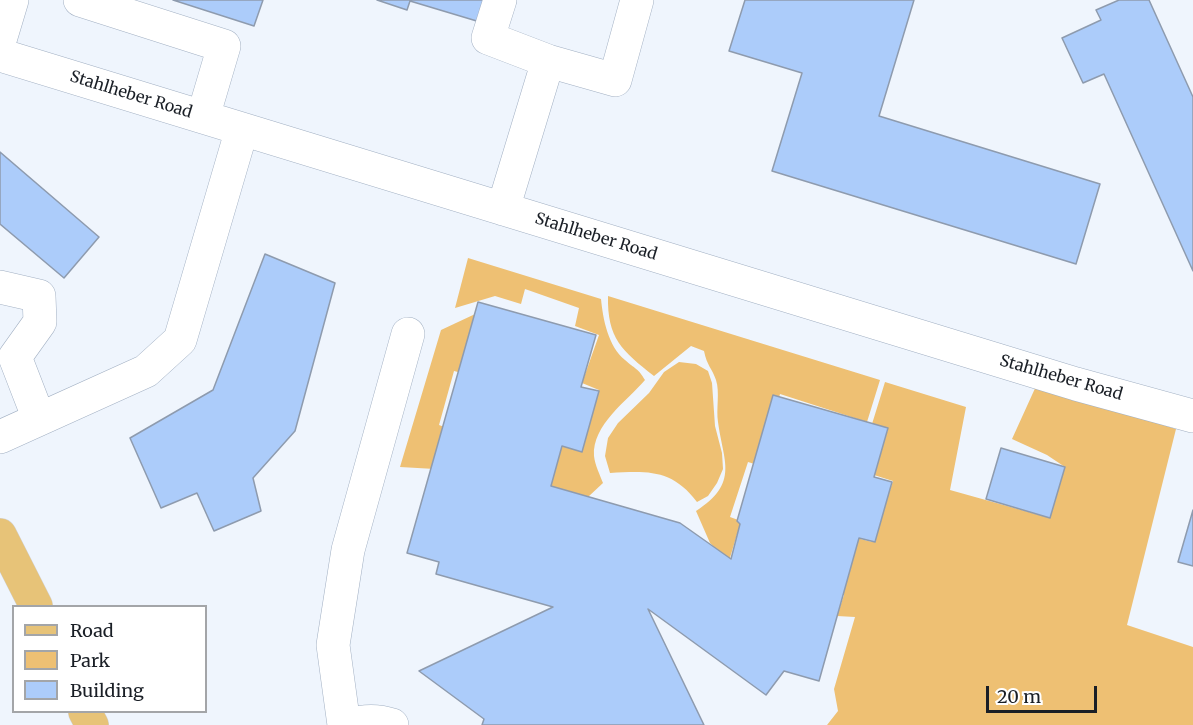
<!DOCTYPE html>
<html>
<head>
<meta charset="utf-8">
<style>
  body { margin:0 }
  #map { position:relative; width:1193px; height:725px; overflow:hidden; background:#eff5fd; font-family:Merriweather,serif }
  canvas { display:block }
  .legend { position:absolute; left:12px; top:605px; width:195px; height:108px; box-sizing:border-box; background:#fff; border:2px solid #a3a5a8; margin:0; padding:8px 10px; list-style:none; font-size:18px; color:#1a1f26 }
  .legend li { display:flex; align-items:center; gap:12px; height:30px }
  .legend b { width:30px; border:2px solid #a3a5a8 }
  .scale { position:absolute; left:986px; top:686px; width:111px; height:27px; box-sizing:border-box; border:3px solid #1a1f26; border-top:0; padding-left:8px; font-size:18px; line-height:21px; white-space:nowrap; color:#1a1f26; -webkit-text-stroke:4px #fff; paint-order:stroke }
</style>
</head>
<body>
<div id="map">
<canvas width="1193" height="725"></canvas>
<ul class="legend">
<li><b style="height:8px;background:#e7c378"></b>Road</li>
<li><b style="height:16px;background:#eec073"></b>Park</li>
<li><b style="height:16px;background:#acccfa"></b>Building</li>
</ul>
<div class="scale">20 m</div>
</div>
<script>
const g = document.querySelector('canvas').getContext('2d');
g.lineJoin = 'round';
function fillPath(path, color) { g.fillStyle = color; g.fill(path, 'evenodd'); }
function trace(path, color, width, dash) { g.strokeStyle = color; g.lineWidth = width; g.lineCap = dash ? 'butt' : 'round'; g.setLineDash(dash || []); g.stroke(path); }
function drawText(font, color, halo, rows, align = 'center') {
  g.font = font + ' Merriweather,serif'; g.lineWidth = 6; g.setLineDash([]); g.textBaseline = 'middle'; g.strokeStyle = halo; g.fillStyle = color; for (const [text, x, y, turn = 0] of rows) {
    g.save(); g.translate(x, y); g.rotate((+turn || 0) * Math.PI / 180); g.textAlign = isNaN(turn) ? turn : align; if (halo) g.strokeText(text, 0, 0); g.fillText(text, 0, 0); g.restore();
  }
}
fillPath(new Path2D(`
  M 468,258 L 601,299 C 603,319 608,346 625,360 C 635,369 638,368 645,380 C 627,401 592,425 594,456 C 595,465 600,475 603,483 L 588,497 L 545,504 L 562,446 L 580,449 L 599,390 L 582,383 L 599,335 L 575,326 L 579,308 L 525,289 L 521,304 L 495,296 L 455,308 Z
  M 608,296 L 880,380 L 867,422 L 780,394 L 761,466 L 748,462 L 730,517 L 741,521 L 729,561 L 710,543 L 696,511 C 740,483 723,461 718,422 C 716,409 720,392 716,380 C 712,368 707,366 704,351 L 691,346 L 654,376 C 622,351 607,338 608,296 Z
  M 488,308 L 466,374 L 454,371 L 439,425 L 447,428 L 435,469 L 400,467 L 441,330 Z
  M 679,362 L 696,364 L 708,371 L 712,383 L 715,426 L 722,453 L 723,469 L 717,483 L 708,496 L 697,502 C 672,469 648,471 610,473 L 605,456 L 608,438 L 618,423 L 649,393 L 664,372 Z
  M 885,382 L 966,407 L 950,490 L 1050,518 L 1065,467 L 1047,455 L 1012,439 L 1037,384 L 1176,429 L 1127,625 L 1193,647 L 1193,725 L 827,725 L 838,711 L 834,689 L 855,617 L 837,616 L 844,595 L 836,593 L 853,537 L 872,542 L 893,481 L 874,475 L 888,429 L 872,424 Z`), '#eec073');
const building = new Path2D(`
  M 173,0 L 263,0 L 254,26 Z
  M 377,0 L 487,0 L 480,22 L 410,1 L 407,10 Z
  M 745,0 L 914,0 L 879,116 L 1100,184 L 1076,264 L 772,171 L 802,73 L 729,51 Z
  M 1119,0 L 1149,0 L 1193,97 L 1193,271 L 1104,74 L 1083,83 L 1062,38 L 1101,20 L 1096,10 Z
  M 0,152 L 99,237 L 64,278 L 0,224 Z
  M 265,254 L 335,283 L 295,431 L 253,478 L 261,511 L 214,531 L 197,493 L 161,508 L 130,438 L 213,390 Z
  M 478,302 L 596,335 L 581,387 L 599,391 L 582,452 L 562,446 L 551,486 L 680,523 L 731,559 L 740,524 L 737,521 L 773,395 L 888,428 L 874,477 L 892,482 L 875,542 L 859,538 L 819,681 L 784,671 L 766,695 L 648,609 L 704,725 L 482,725 L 484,719 L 419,671 L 553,607 L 436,574 L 439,562 L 407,553 Z
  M 1001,448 L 1065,467 L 1050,518 L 986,499 Z
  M 1193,510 L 1193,566 L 1178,562 Z`);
fillPath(building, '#acccfa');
trace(building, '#8e9bae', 1.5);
const minor = new Path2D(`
  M 80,0 L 224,46 L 203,117
  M 500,0 L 488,38 L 548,61 L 615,80 L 637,0
  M 0,40 L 12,0
  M 0,55 L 1076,384 L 1193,416
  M 503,209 L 548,61
  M 0,287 L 39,296 L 40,322 L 15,357 L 39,419
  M 0,437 L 146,371 L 180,340 L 242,129
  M 344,725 L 333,645 L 348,550 L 408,334
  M 350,725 C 365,720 377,720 392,725`);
const major = new Path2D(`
  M 0,535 L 36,606
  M 85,712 L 92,725`);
trace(minor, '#a2b0c3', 34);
trace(major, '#d1d2d4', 34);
trace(minor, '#fff', 33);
trace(major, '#e7c378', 33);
drawText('16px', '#1a1f26', '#fff', [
  ["Stahlheber Road",131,95,17],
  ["Stahlheber Road",596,237,17],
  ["Stahlheber Road",1061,378,16]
]);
</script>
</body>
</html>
